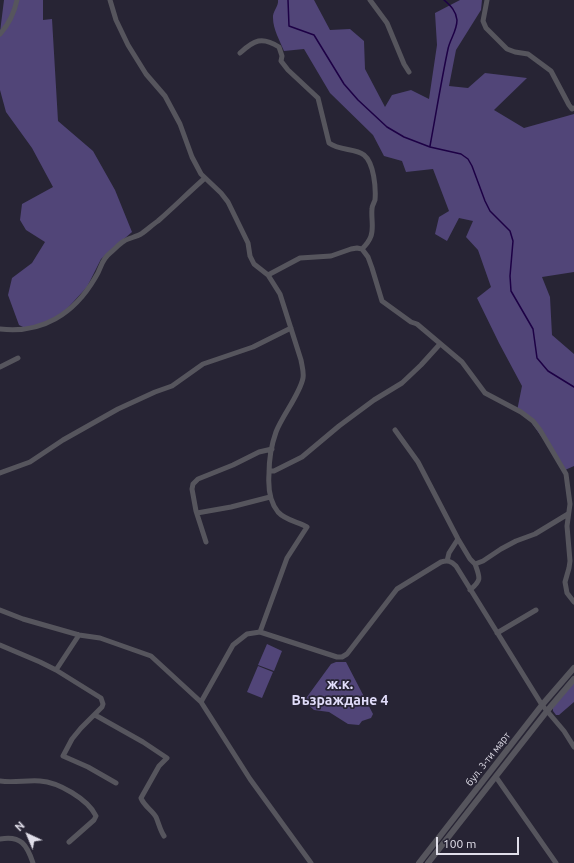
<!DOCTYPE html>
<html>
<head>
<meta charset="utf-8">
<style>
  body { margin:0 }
  #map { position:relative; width:574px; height:863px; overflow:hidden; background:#272434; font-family:Ubuntu,sans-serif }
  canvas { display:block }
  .north { position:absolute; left:8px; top:815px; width:40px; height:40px; -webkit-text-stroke:3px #272434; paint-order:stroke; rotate:316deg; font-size:11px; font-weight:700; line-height:16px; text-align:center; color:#e0dee9 }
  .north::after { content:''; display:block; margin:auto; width:14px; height:18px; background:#e0dee9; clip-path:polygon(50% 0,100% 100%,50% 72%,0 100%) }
  .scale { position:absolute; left:436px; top:837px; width:83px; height:18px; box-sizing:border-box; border:2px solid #e0dee9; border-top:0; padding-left:5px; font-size:12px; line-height:14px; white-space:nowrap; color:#e0dee9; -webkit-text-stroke:3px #272434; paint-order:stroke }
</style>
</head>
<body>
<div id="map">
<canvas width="574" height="863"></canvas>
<div class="north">N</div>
<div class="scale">100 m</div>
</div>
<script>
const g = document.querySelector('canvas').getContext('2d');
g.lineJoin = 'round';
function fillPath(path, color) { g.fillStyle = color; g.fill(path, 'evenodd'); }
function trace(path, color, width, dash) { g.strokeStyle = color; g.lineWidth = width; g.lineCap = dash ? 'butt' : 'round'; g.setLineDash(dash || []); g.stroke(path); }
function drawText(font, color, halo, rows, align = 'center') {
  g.font = font + ' Ubuntu,sans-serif'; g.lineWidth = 3.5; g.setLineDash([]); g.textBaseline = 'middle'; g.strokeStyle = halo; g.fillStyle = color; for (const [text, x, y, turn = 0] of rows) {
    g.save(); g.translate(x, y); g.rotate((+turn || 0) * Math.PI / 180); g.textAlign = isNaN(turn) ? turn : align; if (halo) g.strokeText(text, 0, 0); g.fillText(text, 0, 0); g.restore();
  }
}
fillPath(new Path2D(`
  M 4,0 L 43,0 L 43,20 L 52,19 L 58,121 L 93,151 L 115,190 L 132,232 L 101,259 L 87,287 L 64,312 L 46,323 L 27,329 L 19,325 L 8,295 L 12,278 L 32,263 L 45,242 L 26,230 L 20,220 L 22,204 L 53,187 L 32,148 L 6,112 L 0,90 L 0,32 Z
  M 278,0 L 314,0 L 330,30 L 350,29 L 364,41 L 365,69 L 385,107 L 392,95 L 411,90 L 429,99 L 437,45 L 435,13 L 460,0 L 482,0 L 481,10 L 456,50 L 449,86 L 468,88 L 485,73 L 527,78 L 494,110 L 524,128 L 574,114 L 574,272 L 542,277 L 550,297 L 552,335 L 574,354 L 574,466 L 565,470 L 531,422 L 517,411 L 522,386 L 499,343 L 477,298 L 491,287 L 478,250 L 466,237 L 473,221 L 459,218 L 447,241 L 435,234 L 439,217 L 449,211 L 433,169 L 406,172 L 402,161 L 384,156 L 373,135 L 330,93 L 304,49 L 284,51 C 280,41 273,29 273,18 C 272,12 279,6 278,0 Z
  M 267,644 L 282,651 L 274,671 L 258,665 Z
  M 336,662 L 346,662 L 373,714 L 371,718 L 362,721 L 359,725 L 348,724 L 329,712 L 314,710 L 304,701 L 331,664 Z
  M 258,666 L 273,672 L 262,698 L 247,692 Z
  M 574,682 L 574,702 L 559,715 L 556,715 L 553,711 L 553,707 Z`), '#514578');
trace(new Path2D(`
  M 288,0 L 289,26 L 314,35 L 344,84 L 358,100 L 387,127 L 404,137 L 430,147 L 461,154 L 468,159 L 472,166 L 485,201 L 490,211 L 510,231 L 513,241 L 510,276 L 511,291 L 533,329 L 537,358 L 548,371 L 574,387
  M 430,146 C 436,114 441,82 448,49 C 450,39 457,31 457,20 C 456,11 451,6 444,0`), '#1d0045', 1.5);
trace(new Path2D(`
  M 110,0 L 116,20 L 128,45 L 146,74 L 165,96 L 180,124 L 192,157 L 201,174 L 221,193 L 228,202 L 248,243 L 250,256 L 254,264 L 268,275 L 280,294 L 301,360 C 302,366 304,372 303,378 C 300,394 282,416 276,432 C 271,446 269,460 269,474 C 268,488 269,501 278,512 C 285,520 298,522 307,527 L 287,558 L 260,632
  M 370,0 L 387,23 L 404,64 L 409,72
  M 487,0 L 483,21 L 486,28 L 507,49 L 515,52 L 528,54 L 551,71 L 569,105 L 572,109 L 574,108
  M 0,34 C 9,24 14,14 17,0
  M 240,53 C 254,40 262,36 279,47 L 282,56 L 281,61 L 288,70 L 318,98 L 329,143 C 340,151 355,148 364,155 C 374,163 376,188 375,200 C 374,203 372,205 372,209 C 371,218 374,228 371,236 C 369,242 366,245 362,249
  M 268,275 L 300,258 L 331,256 L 351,249 L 357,248 L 362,249 L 368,257 L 372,268 L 382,301 L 411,322 L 417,324 L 462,362 L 485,393 L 521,412 L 533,421 L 540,430 L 566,474 L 570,504 L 567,526 L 570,561 L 569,568 L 565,582 L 567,593 L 574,602
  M 0,329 C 42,334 74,314 95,278 C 102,268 100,261 110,253 C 115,249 119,244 124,241 C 129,238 136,237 141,234 C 147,230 152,225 158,221 C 174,207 189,192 205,178
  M 0,367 L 18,358
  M 395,430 L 418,462 L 458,539 L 470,559 L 475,564 L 483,561 L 501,549 L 516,541 L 535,534 L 568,514
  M 269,471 L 274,471 L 302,457 L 339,426 L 374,400 L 402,383 L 421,365 L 440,344
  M 0,473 L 30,462 L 63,440 L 118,409 L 155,392 L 172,386 L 203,364 L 253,347 L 291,328
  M 197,513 L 231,507 L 270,497
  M 206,542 L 196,511 L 192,489 L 193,484 L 198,479 L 233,465 L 259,452 L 272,449
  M 447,561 L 449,553 L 458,539
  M 470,590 C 482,580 480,578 475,564
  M 0,610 L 23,619 L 79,635 L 100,638 L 151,656 L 201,702
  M 497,633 L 536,610
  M 79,635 L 56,670 L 101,698 L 103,704 L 102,707 L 81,728 L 72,739 L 63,756 L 88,767 L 116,783
  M 0,645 L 40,662 L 56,670
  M 95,715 L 143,742 L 167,758 L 159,766 L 141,798 C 144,806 152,810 156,817 C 159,824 160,830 164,836
  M 496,777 L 556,863
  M 0,781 C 13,783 27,780 40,781 C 58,782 88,799 96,816 L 94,820 L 69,842
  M 0,839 C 21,835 27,845 33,863
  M 311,863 L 250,779 L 201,702 L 233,645 L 247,634 L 260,632 L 337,657 L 342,657 L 347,654 L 397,589 L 441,562 C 448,560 451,561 456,566 L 542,705 L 564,731 L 574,747`), '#56555d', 5);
trace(new Path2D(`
  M 419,863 L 542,705 L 574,668
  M 428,863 L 547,711 L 574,679`), '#56555d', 6);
drawText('10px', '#e0dee9', '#272434', [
  ["бул. 3-ти март",488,759,-52]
]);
drawText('bold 14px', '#e1ddfa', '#272434', [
  ["ж.к.",340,684],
  ["Възраждане 4",340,700]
]);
</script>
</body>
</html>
